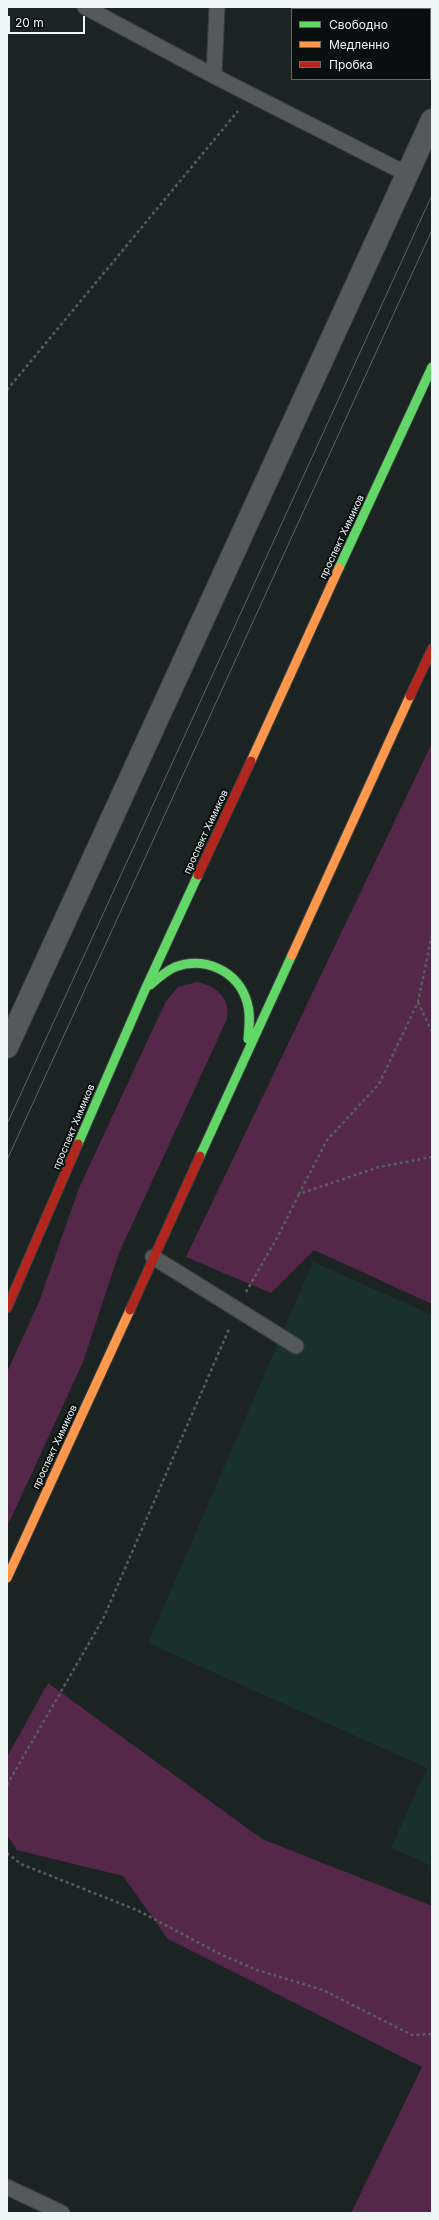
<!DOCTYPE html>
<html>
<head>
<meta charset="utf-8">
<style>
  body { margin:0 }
  #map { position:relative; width:439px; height:2220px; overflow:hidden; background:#1c2423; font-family:Inter,sans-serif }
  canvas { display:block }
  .frame { position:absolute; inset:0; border:8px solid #edf6f4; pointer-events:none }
  .legend { position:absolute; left:291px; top:8px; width:140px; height:72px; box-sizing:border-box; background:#080f0e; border:1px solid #646b6a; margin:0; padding:5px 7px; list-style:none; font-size:12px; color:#edf6f4 }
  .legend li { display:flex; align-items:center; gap:8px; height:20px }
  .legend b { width:20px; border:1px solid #646b6a }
  .scale { position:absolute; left:8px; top:16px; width:77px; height:18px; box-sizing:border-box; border:2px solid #edf6f4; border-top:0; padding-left:5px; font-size:12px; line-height:14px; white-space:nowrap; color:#edf6f4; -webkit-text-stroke:3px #080f0e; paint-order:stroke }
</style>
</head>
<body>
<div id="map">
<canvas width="439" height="2220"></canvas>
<div class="frame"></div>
<ul class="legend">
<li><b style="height:5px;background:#63d668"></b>Свободно</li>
<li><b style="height:5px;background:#ff974d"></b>Медленно</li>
<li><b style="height:5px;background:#b3261e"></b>Пробка</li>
</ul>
<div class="scale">20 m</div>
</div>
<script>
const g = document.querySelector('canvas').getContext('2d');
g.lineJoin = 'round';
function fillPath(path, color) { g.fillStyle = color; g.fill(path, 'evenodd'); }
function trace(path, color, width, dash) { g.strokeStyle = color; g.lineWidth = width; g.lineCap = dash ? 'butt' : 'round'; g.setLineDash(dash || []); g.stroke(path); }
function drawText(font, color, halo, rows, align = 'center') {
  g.font = font + ' Inter,sans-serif'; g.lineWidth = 4; g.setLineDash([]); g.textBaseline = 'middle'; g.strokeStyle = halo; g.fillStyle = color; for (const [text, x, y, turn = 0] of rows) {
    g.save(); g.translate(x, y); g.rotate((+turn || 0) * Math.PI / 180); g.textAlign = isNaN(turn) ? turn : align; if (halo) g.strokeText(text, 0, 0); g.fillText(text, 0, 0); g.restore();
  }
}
fillPath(new Path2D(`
  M 313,1262 L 432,1315 L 432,1866 L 391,1848 L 427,1768 L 148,1643 Z`), '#1a302c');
fillPath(new Path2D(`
  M 432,743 L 432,1304 L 314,1250 L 271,1293 L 186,1257 Z
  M 197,982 C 216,986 231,998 227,1019 L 119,1253 L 83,1362 L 7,1527 L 7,1372 L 39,1302 L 79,1188 L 166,1001 L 178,987 Z
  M 48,1683 L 262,1839 L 432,1906 L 432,2213 L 351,2213 L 422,2067 L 168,1939 L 123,1876 L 17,1850 L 7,1835 L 7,1757 Z`), '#552749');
const lane = new Path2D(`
  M 85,7 L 214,76 L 407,174
  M 214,76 L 217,7
  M 153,1257 L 296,1346
  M 7,2187 L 62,2213`);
const street = new Path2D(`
  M 7,1047 L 432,120`);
const fast = new Path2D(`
  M 339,568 L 432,367
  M 150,985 C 158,978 166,971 175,967 C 205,956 238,971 247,1002 C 251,1014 249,1027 248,1039
  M 78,1144 L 144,992 L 198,875
  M 200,1156 L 292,955`);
const slow = new Path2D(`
  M 251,761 L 339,568
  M 292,955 L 410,696
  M 7,1578 L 130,1310`);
const jam = new Path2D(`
  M 410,696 L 432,649
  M 198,875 L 251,761
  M 7,1308 L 78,1144
  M 130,1310 L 200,1156`);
trace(lane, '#383f3e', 17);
trace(street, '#383f3e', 24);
trace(fast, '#383f3e', 11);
trace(slow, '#383f3e', 11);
trace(jam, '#383f3e', 11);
trace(new Path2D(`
  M 7,390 L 238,111
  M 432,935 L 418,1002 L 379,1084 L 327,1140 L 299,1194 L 379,1167 L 432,1157
  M 418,1002 L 432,1032
  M 246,1292 L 278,1236 L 299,1194
  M 7,1785 L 103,1619 L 229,1329
  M 7,1853 L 21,1864 L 139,1911 L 222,1955 L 257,1970 L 323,1990 L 412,2035 L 432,2034`), '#585e5d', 2.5, [3, 3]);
trace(lane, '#535a59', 15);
trace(street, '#535a59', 22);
trace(fast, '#63d668', 9);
trace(slow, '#ff974d', 9);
trace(jam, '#b3261e', 9);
trace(new Path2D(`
  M 7,1124 L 432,195
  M 7,1160 L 432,230`), '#5d6362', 1);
drawText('10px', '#edf6f4', '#080f0e', [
  ["проспект Химиков",342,537,-65],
  ["проспект Химиков",206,832,-65],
  ["проспект Химиков",74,1127,-67],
  ["проспект Химиков",55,1447,-65]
]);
</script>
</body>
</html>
